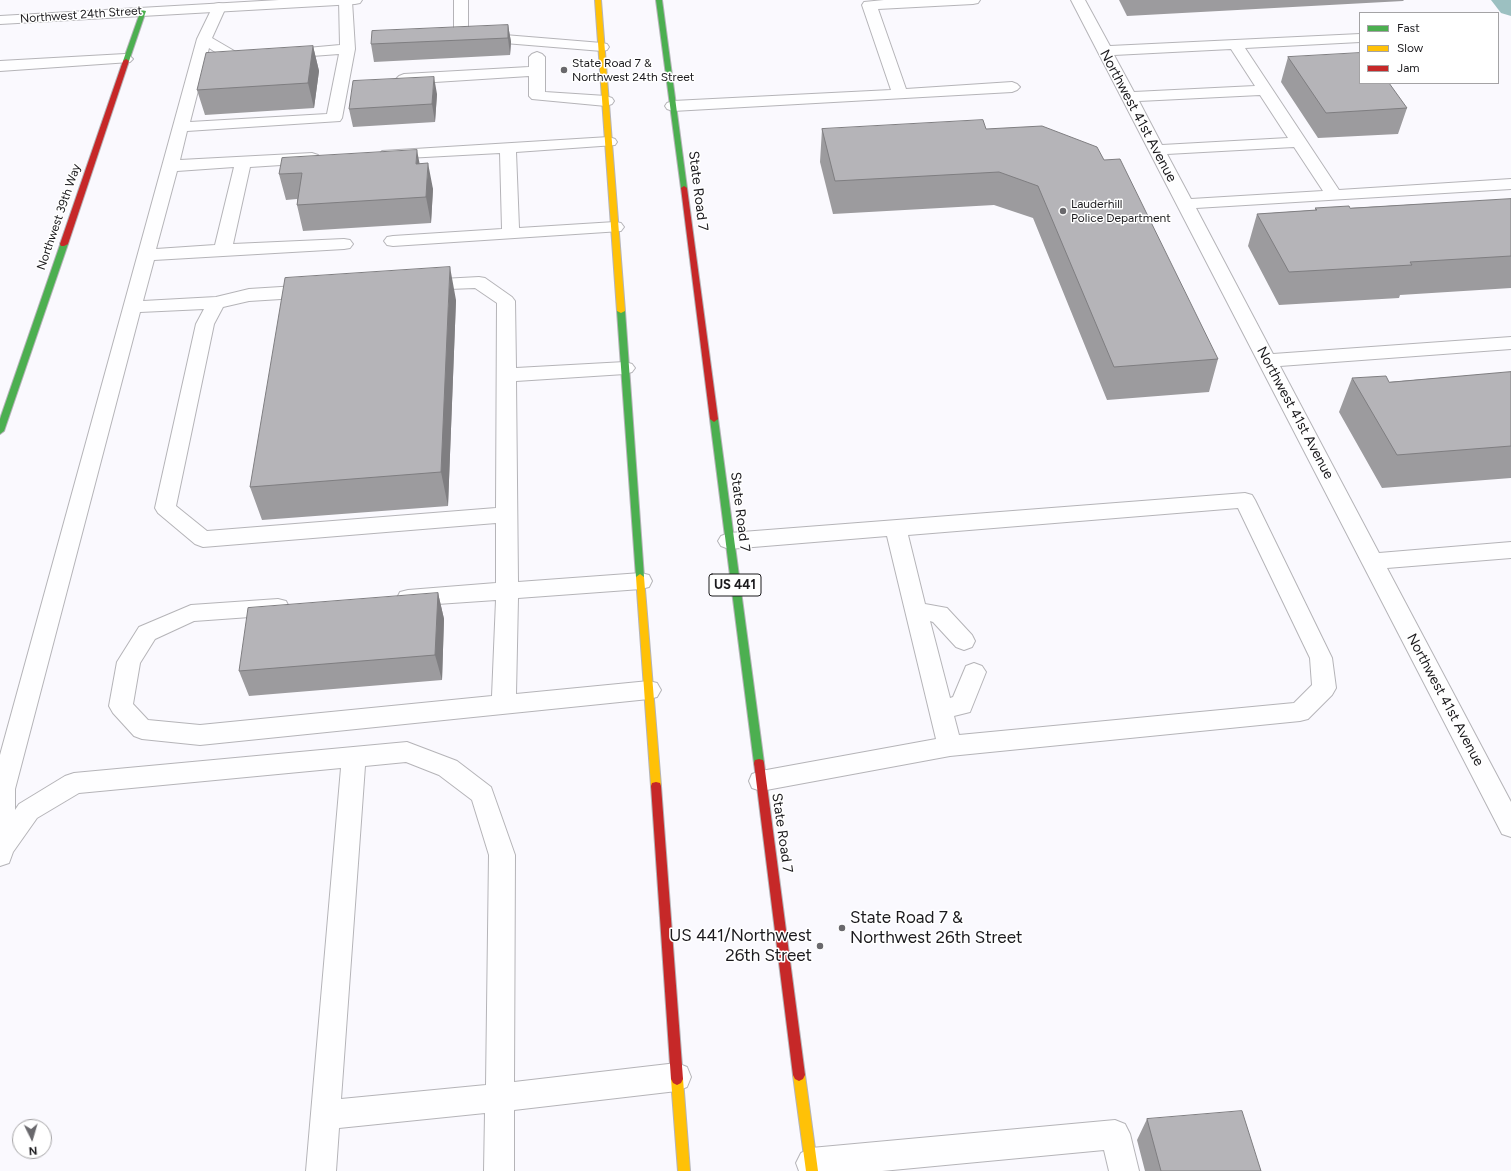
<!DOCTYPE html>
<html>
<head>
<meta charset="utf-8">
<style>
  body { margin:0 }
  #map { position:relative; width:1511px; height:1171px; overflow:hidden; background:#faf9fe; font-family:Figtree,sans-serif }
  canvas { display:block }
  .legend { position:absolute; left:1359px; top:12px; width:140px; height:72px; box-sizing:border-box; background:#fff; border:1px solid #a4a3a5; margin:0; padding:5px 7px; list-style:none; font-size:12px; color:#1b1a1d }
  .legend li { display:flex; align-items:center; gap:8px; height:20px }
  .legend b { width:20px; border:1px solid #a4a3a5 }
  .north { position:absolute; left:12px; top:1119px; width:40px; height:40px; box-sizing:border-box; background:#fff; border:1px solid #a4a3a5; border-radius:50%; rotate:175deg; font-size:11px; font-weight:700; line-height:16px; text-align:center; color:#1b1a1d }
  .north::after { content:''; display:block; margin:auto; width:14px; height:18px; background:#69686c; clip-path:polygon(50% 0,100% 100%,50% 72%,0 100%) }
</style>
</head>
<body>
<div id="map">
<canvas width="1511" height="1171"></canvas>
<ul class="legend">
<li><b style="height:5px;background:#4caf50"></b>Fast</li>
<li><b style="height:5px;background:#ffc107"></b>Slow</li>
<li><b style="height:5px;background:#c62828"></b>Jam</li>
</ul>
<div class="north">N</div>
</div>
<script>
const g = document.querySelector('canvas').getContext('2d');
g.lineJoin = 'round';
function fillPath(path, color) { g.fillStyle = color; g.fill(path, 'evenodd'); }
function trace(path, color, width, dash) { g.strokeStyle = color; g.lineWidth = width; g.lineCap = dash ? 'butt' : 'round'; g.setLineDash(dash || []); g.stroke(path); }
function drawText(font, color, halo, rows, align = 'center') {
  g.font = font + ' Figtree,sans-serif'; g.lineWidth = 3; g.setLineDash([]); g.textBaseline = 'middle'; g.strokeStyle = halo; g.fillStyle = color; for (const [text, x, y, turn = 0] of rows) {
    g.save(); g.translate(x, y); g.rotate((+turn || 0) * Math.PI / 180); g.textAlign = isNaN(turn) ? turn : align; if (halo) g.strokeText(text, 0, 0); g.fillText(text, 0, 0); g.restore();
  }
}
fillPath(new Path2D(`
  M 1491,0 L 1511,0 L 1511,16 L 1501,13 Z`), '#9cc0c1');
const lane = new Path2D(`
  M 339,0 L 352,1 L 355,49 L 342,118 L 340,121 L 187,131 L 180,160 L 312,153 L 318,155 L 320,158 L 318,161 L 312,163 L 250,167 L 233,244 L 344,239 L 350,240 L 353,244 L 350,248 L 344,249 L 154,260 L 143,301 L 216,297 L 249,289 L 313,285 L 319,287 L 322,291 L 319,295 L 313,297 L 249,301 L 223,307 L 214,324 L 176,506 L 207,531 L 496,508 L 497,303 L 475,288 L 423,290 L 417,289 L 414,285 L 417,281 L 423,280 L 479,277 L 485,278 L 512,297 L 515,301 L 516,368 L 625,362 L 632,364 L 635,368 L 632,372 L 625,374 L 516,381 L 518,582 L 641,573 L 649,575 L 652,581 L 649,587 L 641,589 L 518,598 L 516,694 L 649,681 L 657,683 L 661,690 L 657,697 L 649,699 L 200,745 L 142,739 L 134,736 L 113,713 L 109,706 L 117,662 L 139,627 L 191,605 L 278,599 L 286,601 L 289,607 L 286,613 L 278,615 L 194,621 L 155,639 L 140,663 L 133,704 L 148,720 L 200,725 L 492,696 L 496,600 L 408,606 L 400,604 L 397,598 L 400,592 L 408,590 L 496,583 L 496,523 L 203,547 L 195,544 L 158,513 L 155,508 L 196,324 L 204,309 L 140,312 L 15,789 L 15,810 L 19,804 L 65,776 L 74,773 L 407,742 L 457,761 L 491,787 L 515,855 L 514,1082 L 677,1063 L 687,1067 L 691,1077 L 687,1087 L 677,1091 L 514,1110 L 514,1171 L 484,1171 L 485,1113 L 339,1128 L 336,1171 L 306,1171 L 341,768 L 79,793 L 37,818 L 13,852 L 9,863 L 0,866 L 0,755 L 197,39 L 214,4 L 219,3 L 224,4 L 226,7 L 212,38 L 236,52 L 252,51 L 257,53 L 260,56 L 257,59 C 235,65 227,60 209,48 L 190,122 L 327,114 L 339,54 L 285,58 L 280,57 L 278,54 L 280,51 L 285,50 L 340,45 ZM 234,167 L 215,245 L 156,249 L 177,171 ZM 406,762 L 439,775 L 472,800 L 489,855 L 486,1085 L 341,1099 L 365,766 Z
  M 454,0 L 468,0 L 468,32 L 602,43 L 607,44 L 609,47 L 607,50 L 602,51 L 456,39 L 454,36 Z
  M 884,0 L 980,0 L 978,3 L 973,4 L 878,9 L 906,89 L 1012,82 L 1017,84 L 1020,87 L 1017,90 L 1012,92 L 673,111 L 667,109 L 665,106 L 667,103 L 673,101 L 891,90 L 862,5 L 864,2 Z
  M 1071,0 L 1085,0 L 1110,46 L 1360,34 L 1360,42 L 1245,48 L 1339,190 L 1511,179 L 1511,189 L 1196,208 L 1273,354 L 1511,337 L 1511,349 L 1280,366 L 1379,553 L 1511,542 L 1511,558 L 1387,568 L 1511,802 L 1511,837 L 1502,834 ZM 1231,49 L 1255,86 L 1134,92 L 1114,55 ZM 1260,95 L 1288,138 L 1162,145 L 1139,101 ZM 1294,147 L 1323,191 L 1191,199 L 1167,154 Z
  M 537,52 L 542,54 L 545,57 L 545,92 L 606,96 L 612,98 L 614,101 L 612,104 L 606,106 L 532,99 L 529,96 L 529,76 L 404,84 L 399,82 L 396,79 L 399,76 L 404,74 L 529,67 L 529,57 L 532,54 Z
  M 125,54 L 130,56 L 133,59 L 130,62 L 0,71 L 0,61 Z
  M 609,137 L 615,139 L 617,142 L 615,145 L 516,152 L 519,228 L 615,222 L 621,223 L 624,227 L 621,231 L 393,246 L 387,245 L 384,241 L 387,237 L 393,236 L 502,229 L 500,153 L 388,159 L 382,157 L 380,154 L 382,151 Z
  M 1245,493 L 1252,495 L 1255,500 L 1332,658 L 1336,688 L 1332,695 L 1308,719 L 1300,721 L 950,756 L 761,791 L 752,788 L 749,781 L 752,774 L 761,771 L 936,739 L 887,536 L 729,549 L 721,546 L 718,541 L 721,536 L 729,533 ZM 1238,508 L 1310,658 L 1312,685 L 1294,703 L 959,735 L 954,716 L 970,712 L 986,672 L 982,666 L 974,663 L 966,666 L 953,697 L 950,698 L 930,621 L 933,622 L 956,647 L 964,650 L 972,647 L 975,641 L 972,635 L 947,608 L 925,604 L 908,535 Z
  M 1115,1120 L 1125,1124 L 1130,1134 L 1139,1171 L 1109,1171 L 1104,1150 L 882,1171 L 799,1171 L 796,1163 L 801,1153 L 811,1148 Z`);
const street = new Path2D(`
  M 279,0 L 362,0 L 360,3 L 355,4 L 0,24 L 0,16 Z`);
const fast = new Path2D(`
  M 656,0 L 662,0 L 687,188 L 684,190 L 681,188 Z
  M 141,10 L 146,11 L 129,61 L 124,62 L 123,61 Z
  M 61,242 L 64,242 L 68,244 L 4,431 L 0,434 L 0,419 Z
  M 618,309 L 621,309 L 625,311 L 644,577 L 640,580 L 636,577 L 617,311 Z
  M 714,416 L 718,419 L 764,763 L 763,766 L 759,767 L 755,766 L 754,763 L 710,419 Z`);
const slow = new Path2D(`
  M 595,0 L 601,0 L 625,311 L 621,313 L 617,311 Z
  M 640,574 L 644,577 L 661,786 L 660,789 L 656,790 L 652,789 L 651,786 L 636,577 Z
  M 799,1069 L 803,1071 L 805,1075 L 818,1171 L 806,1171 L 793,1075 L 795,1071 Z
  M 677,1073 L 681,1075 L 683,1079 L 690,1171 L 678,1171 L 671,1079 L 673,1075 Z`);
const jam = new Path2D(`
  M 126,59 L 129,61 L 68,244 L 64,246 L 61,246 L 60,244 L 123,61 Z
  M 684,186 L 687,188 L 718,419 L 714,422 L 710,419 L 681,188 Z
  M 759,759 L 763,760 L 764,763 L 805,1075 L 803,1079 L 799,1081 L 795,1079 L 793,1075 L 754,763 L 755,760 Z
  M 656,782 L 660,783 L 661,786 L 683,1079 L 681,1083 L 677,1085 L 673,1083 L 671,1079 L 651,786 L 652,783 Z`);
trace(lane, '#b5b4b8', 2);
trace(street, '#b5b4b8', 2);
trace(fast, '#b5b4b8', 2);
trace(slow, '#b5b4b8', 2);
trace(jam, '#b5b4b8', 2);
fillPath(lane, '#fefeff');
fillPath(street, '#fefeff');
fillPath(fast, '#4caf50');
fillPath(slow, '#ffc107');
fillPath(jam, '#c62828');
fillPath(new Path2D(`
  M 1119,0 L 1404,0 L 1403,1 L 1127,16 Z
  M 508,25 L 511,42 L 510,55 L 374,62 L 371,44 Z
  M 313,46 L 319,71 L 314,108 L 205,115 L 197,90 Z
  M 1288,57 L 1407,108 L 1398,134 L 1318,138 L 1281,82 Z
  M 437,94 L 435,122 L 353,127 L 349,109 Z
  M 822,129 L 986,129 L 1218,359 L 1209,392 L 1107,400 L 1033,218 L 994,205 L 833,214 L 820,162 Z
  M 419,164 L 433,189 L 431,223 L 303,231 L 297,205 L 297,199 L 286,200 L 279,174 Z
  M 1511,199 L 1511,288 L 1400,295 L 1399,298 L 1279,305 L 1248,246 L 1257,214 L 1315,210 L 1315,208 L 1350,208 Z
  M 456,300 L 448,506 L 262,520 L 250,487 Z
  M 1511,372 L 1511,478 L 1382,488 L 1339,412 L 1352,378 L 1389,382 Z
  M 438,593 L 444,619 L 442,680 L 249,696 L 239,671 Z
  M 1147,1119 L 1261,1171 L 1145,1171 L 1137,1140 Z`), '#9c9b9e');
fillPath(new Path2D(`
  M 508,25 L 511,42 L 510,55 L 508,38 Z
  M 313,46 L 319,71 L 314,108 L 308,83 Z
  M 434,77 L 437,94 L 435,122 L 432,104 Z
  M 417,150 L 422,176 L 416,164 Z
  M 428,163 L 433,189 L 431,223 L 426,197 Z
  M 450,267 L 456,300 L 448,506 L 441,472 Z
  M 438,593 L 444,619 L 442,680 L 435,655 Z`), '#7f7e81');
const building = new Path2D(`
  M 508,25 L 508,38 L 371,44 L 372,31 Z
  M 313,46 L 308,83 L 197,90 L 206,53 Z
  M 1360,53 L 1360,83 L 1389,83 L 1407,108 L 1326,113 L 1288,57 Z
  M 434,77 L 432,104 L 349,109 L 353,81 Z
  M 983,120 L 986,129 L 1042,126 L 1097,147 L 1104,160 L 1120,159 L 1218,359 L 1114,367 L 1038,186 L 999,172 L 835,181 L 822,129 Z
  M 417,150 L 416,164 L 428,163 L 426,197 L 297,205 L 302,173 L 279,174 L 282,158 Z
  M 1511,199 L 1511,256 L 1410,262 L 1412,265 L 1289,272 L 1257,214 L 1317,210 L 1315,208 L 1349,206 L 1350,208 Z
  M 450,267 L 441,472 L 250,487 L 285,278 Z
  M 1511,372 L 1511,446 L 1397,455 L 1352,378 L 1386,376 L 1389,382 Z
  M 438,593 L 435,655 L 239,671 L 248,608 Z
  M 1242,1111 L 1261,1171 L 1161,1171 L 1147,1119 Z`);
fillPath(building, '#b5b4b8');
trace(building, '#7f7e81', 1);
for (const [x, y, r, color] of [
  [564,70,4,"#69686c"],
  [1063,211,4,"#69686c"],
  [842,928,4,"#69686c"],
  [820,946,4,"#69686c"]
]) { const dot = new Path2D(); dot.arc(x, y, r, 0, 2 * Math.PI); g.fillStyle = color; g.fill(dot); trace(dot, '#fff', 1.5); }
drawText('12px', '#1b1a1d', '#fff', [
  ["Northwest 24th Street",81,15,-4],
  ["Northwest 39th Way",59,217,-71]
]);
drawText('12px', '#1b1a1d', '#fff', [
  ["State Road 7 &",572,63],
  ["Northwest 24th Street",572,77],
  ["Lauderhill",1071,204],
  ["Police Department",1071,218]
], 'left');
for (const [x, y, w] of [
  [735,585,52]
]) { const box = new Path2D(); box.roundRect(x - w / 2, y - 11, w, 22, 3); g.fillStyle = '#fff'; g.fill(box); trace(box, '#1b1a1d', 1); }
drawText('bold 13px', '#1b1a1d', null, [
  ["US 441",735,585]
]);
drawText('14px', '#1b1a1d', '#fff', [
  ["Northwest 41st Avenue",1138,116,62],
  ["State Road 7",698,191,83],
  ["Northwest 41st Avenue",1295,413,62],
  ["State Road 7",740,512,83],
  ["Northwest 41st Avenue",1445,700,62],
  ["State Road 7",782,833,82]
]);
drawText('17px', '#1b1a1d', '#fff', [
  ["State Road 7 &",850,918],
  ["Northwest 26th Street",850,938],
  ["US 441/Northwest",812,936,"right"],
  ["26th Street",812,956,"right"]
], 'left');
</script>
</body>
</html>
